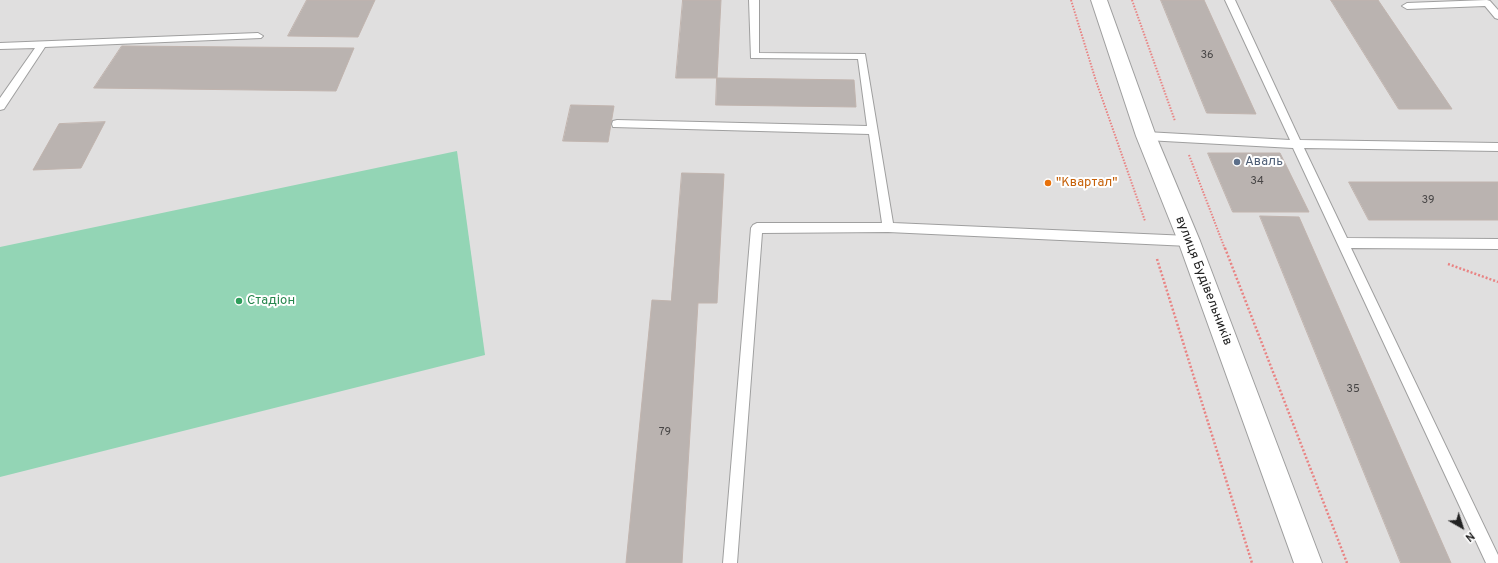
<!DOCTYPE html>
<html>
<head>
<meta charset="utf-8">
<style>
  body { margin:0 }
  #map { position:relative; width:1498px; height:563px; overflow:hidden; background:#f1eeea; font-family:Overpass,sans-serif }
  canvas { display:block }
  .north { position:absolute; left:1442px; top:507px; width:40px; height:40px; -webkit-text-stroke:3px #fff; paint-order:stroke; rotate:141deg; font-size:11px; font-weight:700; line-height:16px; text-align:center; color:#222 }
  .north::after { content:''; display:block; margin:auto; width:14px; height:18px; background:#222; clip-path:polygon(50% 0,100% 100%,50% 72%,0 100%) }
</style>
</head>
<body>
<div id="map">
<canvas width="1498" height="563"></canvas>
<div class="north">N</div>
</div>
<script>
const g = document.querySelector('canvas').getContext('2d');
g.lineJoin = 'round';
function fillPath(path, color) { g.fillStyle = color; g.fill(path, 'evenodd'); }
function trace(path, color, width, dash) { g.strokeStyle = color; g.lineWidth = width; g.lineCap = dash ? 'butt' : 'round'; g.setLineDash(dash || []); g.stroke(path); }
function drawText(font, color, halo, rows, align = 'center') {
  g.font = font + ' Overpass,sans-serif'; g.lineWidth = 4; g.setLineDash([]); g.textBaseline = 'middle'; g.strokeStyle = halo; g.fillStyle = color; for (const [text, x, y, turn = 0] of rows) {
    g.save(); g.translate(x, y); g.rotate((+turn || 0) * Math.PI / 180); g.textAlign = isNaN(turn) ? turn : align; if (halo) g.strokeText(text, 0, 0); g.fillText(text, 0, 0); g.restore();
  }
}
fillPath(new Path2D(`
  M 0,0 L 1498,0 L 1498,563 L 0,563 Z`), '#e0dfdf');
fillPath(new Path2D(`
  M 457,151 L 485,355 L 0,477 L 0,247 Z`), '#93d5b5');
const building = new Path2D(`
  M 307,0 L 375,0 L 358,37 L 288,36 Z
  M 683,0 L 721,0 L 717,78 L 676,78 Z
  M 1161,0 L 1204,0 L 1256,114 L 1207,113 Z
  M 1331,0 L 1378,0 L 1452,109 L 1399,109 Z
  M 122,46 L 354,48 L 336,91 L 94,88 Z
  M 717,78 L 854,80 L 856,107 L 716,105 Z
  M 571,105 L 614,106 L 608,142 L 563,141 Z
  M 105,122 L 81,168 L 33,170 L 59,124 Z
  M 1208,153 L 1280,153 L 1309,212 L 1233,212 Z
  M 682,173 L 724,174 L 717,303 L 698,303 L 682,563 L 626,563 L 652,300 L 671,301 Z
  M 1349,182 L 1498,182 L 1498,220 L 1369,220 Z
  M 1260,216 L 1299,217 L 1451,563 L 1401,563 Z`);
fillPath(building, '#bab3b0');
trace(building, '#c1b4ae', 1);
const lane = new Path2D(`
  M 749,0 L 759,0 L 759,53 L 865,54 L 893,223 L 1189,236 L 1193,238 L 1195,241 L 1193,244 L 1189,246 L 888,232 L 762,233 L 737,563 L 723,563 L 751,228 L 753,225 L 757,223 L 882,223 L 869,134 L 613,127 L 612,124 L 613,121 L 617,120 L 867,126 L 858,59 L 751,58 Z
  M 1225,0 L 1235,0 L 1300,140 L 1498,143 L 1498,151 L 1304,148 L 1347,238 L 1498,239 L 1498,249 L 1351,248 L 1498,555 L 1498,563 L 1486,563 L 1293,148 L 1146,140 L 1141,136 L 1146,132 L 1290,140 Z
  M 1487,0 L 1490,1 L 1498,10 L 1498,19 L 1495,18 L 1485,6 L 1407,9 L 1402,6 L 1407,3 Z
  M 258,33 L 263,36 L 261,38 L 45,47 L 4,109 L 0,110 L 0,98 L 35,48 L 0,49 L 0,43 Z`);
const street = new Path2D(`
  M 1091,0 L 1107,0 L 1156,136 L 1200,241 L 1322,563 L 1294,563 L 1178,241 L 1136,136 Z`);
trace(lane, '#9f9f9f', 2);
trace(street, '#9f9f9f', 2);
trace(new Path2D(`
  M 1071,0 L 1096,81 L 1145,221
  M 1132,0 L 1175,121
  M 1189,155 L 1225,249`), '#e98383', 2, [1.5, 1.5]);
trace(new Path2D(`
  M 1225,248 L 1347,563
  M 1157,259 L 1252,563
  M 1448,264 L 1498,282`), '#e98383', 2.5, [2, 2]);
fillPath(lane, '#fff');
fillPath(street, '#fff');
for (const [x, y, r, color] of [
  [1237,162,4,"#5c6f8a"],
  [1048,183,4,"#e8710a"],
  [239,301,4,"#2e9e5b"]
]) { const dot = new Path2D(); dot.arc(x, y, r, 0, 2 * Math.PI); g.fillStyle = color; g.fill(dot); trace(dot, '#fff', 1.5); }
drawText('11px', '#484646', null, [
  ["36",1207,56],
  ["34",1257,182],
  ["39",1428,201],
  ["35",1353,390],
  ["79",665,433]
]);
drawText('13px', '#4e5e75', '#fff', [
  ["Аваль",1245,162]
], 'left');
drawText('13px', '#c56008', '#fff', [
  ["\"Квартал\"",1056,183]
], 'left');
drawText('13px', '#222', '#fff', [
  ["вулиця Будівельників",1203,281,69]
]);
drawText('13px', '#27864d', '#fff', [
  ["Стадіон",247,301]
], 'left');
</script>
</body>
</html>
